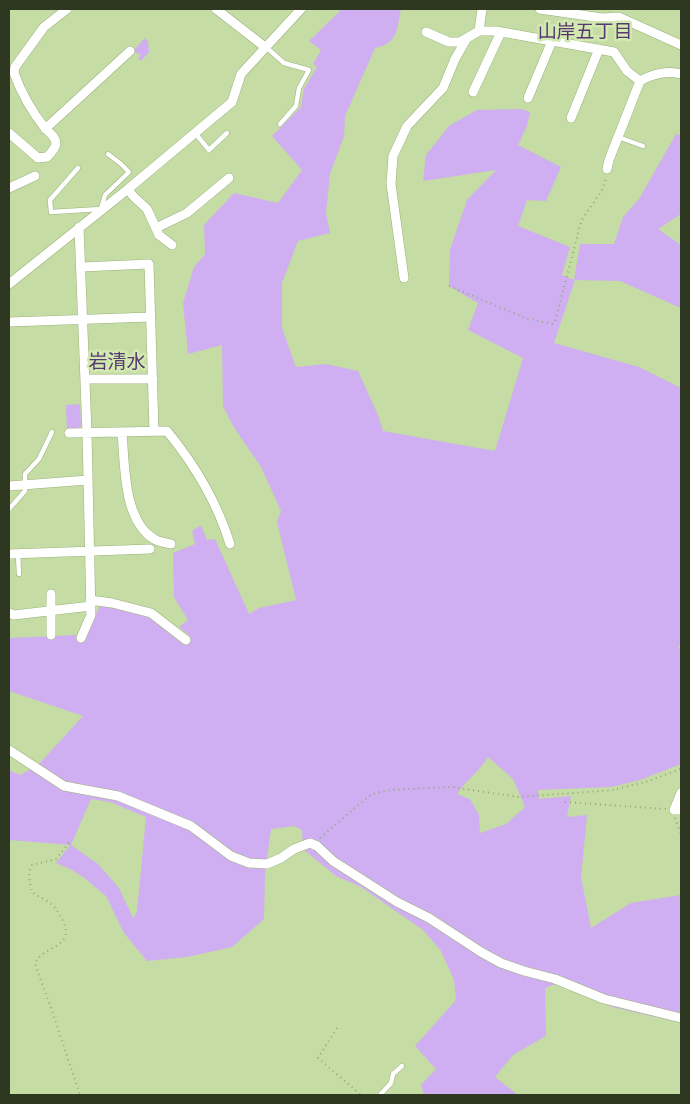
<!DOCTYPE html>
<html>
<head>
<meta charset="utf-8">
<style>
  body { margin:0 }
  #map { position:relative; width:690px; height:1104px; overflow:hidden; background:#c5dca4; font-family:"Open Sans",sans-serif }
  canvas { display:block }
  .frame { position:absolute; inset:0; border:10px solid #2e3720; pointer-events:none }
</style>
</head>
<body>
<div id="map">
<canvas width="690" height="1104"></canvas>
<div class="frame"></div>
</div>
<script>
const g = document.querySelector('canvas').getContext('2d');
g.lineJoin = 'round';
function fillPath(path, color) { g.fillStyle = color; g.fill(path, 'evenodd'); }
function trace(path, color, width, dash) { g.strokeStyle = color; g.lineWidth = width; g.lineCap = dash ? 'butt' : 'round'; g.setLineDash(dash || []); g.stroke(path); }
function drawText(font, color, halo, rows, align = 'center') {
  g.font = font + ' "Open Sans","Noto Sans JP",sans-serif'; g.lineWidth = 5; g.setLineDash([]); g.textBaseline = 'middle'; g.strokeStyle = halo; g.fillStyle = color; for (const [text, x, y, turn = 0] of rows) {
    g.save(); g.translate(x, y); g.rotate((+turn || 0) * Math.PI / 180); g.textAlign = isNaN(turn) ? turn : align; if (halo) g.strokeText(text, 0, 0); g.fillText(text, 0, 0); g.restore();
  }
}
fillPath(new Path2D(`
  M 342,9 L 401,9 C 397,28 398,44 375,48 L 345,116 L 344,136 L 330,174 L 326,213 L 330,233 L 298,241 L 282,283 L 282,328 L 296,367 L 326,364 L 358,371 L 378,415 L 383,431 L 495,451 L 523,358 L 468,330 L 478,303 L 449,286 L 450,250 L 467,200 L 496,170 L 423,181 L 426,155 L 449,126 L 477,110 L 521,109 L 530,112 L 527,126 L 518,145 L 561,167 L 546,201 L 527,200 L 518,226 L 570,247 L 562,275 L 574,280 L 580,244 L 614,244 L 623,217 L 639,199 L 676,134 L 681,135 L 681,214 L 658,229 L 681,245 L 681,308 L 620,281 L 575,280 L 554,343 L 639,367 L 681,388 L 681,642 L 678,648 L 681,649 L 681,764 L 640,780 L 611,787 L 538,790 L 539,799 L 571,796 L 567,817 L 587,815 L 581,877 L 591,928 L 631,903 L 681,895 L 681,1023 L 612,1007 L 556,984 L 545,988 L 546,1036 L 513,1055 L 495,1077 L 518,1095 L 424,1095 L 421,1085 L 436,1069 L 415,1046 L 456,1000 L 454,980 L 441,951 L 423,930 L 361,887 L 336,876 L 303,849 L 302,830 L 294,826 L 271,829 L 265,873 L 264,919 L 232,947 L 187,957 L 147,961 L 124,933 L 106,896 L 83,877 L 72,870 L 56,863 L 70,845 L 9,840 L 9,770 L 20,775 L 38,765 L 83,716 L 9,691 L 9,638 L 75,635 L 83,641 L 100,606 L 119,608 L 150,618 L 184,645 L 190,636 L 179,627 L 188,620 L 174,597 L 173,553 L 195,544 L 192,531 L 201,525 L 207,540 L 215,539 L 249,614 L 259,608 L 296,600 L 277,522 L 281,511 L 261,467 L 233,426 L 223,406 L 222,345 L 188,354 L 183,303 L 194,267 L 205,254 L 204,225 L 234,193 L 278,203 L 302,170 L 272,136 L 301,107 L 304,89 L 317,67 L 313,64 L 321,50 L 309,41 ZM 488,757 L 513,779 L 525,807 L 506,824 L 480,833 L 479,815 L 470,799 L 457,794 C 466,780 480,771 488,757 ZM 91,799 L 110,802 L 146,817 L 137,912 L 133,918 L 119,888 L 98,864 L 71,845 Z
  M 145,38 L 148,41 L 149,52 L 141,61 L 138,58 L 141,55 L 133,51 Z
  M 80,404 L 81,426 L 79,428 L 67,430 L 66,405 Z`), '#cfaff1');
const lane = new Path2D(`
  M 266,47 L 284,63 L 309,70 L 299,88 L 296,106 L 280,124
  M 195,133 L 209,150 L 227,133
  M 618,137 L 643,146
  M 78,168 L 50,200 L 51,212 L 101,209 L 105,195 L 129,172 L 121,164 L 108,154
  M 9,509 L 25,491 L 25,474 L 39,459 L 52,432
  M 18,554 L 19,574
  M 380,1095 L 391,1083 L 393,1074 L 402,1066`);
const street = new Path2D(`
  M 216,9 L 265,47
  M 540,9 L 602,18 L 619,17 L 681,45
  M 479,31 L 482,9
  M 426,32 L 449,42 L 460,42 L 479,31 L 496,31 L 614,52 L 627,71 L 640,81 C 652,74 668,70 681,74
  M 473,92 L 501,32
  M 528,98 L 552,41
  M 571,118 L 599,49
  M 45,129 L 130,51
  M 9,133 L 38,158 L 47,157 C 51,153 55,149 56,144 C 56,136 49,133 45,128 C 32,112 21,92 14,73 L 15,67 L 44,27 L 67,9
  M 607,169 L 609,160 L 640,81
  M 9,188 L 35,176
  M 128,189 L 133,196 L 147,209 L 159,235 L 172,245
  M 79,227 L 87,433 L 91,615 L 81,638
  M 156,228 L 187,213 L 229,178
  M 82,267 L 149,264 L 154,431
  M 404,278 L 391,184 L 393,156 L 407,126 L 443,88 L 455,59 L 467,38
  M 9,284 L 128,189 L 232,102 L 241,74 L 301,9
  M 9,322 L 150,317
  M 86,379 L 153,379
  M 69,433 L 167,431 C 195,465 217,502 230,544
  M 122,433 C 125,465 123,523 156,540 C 160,542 166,543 171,544
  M 9,486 L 88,480
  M 9,554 L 150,549
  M 51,594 L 51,635
  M 90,600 L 112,603 L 151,613 L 186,640
  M 9,613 L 14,615 L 91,606
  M 9,750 L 64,786 L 118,796 L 191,826 L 231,856 L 249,863 L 267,864 L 281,858 L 294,849 L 310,843 L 317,846 L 333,861 L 397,902 L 429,918 L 481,952 L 501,963 L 524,971 L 555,979 L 604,999 L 681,1018
  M 681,793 L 674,810 L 681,810`);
trace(lane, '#9bb17b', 5.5);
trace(street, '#9bb17b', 10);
trace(new Path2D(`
  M 449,286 L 525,318 L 552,324 L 555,322 L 581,222 C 588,207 603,195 606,178
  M 565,802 L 666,809
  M 675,818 L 681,834
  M 320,838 L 364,800 L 372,794 L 390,790 L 451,787 L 519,797 L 613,790 L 645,782 L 681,769
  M 69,843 L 56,859 L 32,865 C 27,872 30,884 32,892 C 38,897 46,899 52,905 C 57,909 60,915 63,921 C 76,949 40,946 35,964 L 52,1011 L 80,1095
  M 337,1028 L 318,1058 L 361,1095`), '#93a679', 2, [1, 4]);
trace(lane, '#fff', 4.5);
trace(street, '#fff', 9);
drawText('19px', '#563872', '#d2e9b0', [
  ["山岸五丁目",585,33],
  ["岩清水",117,363]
]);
</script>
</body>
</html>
